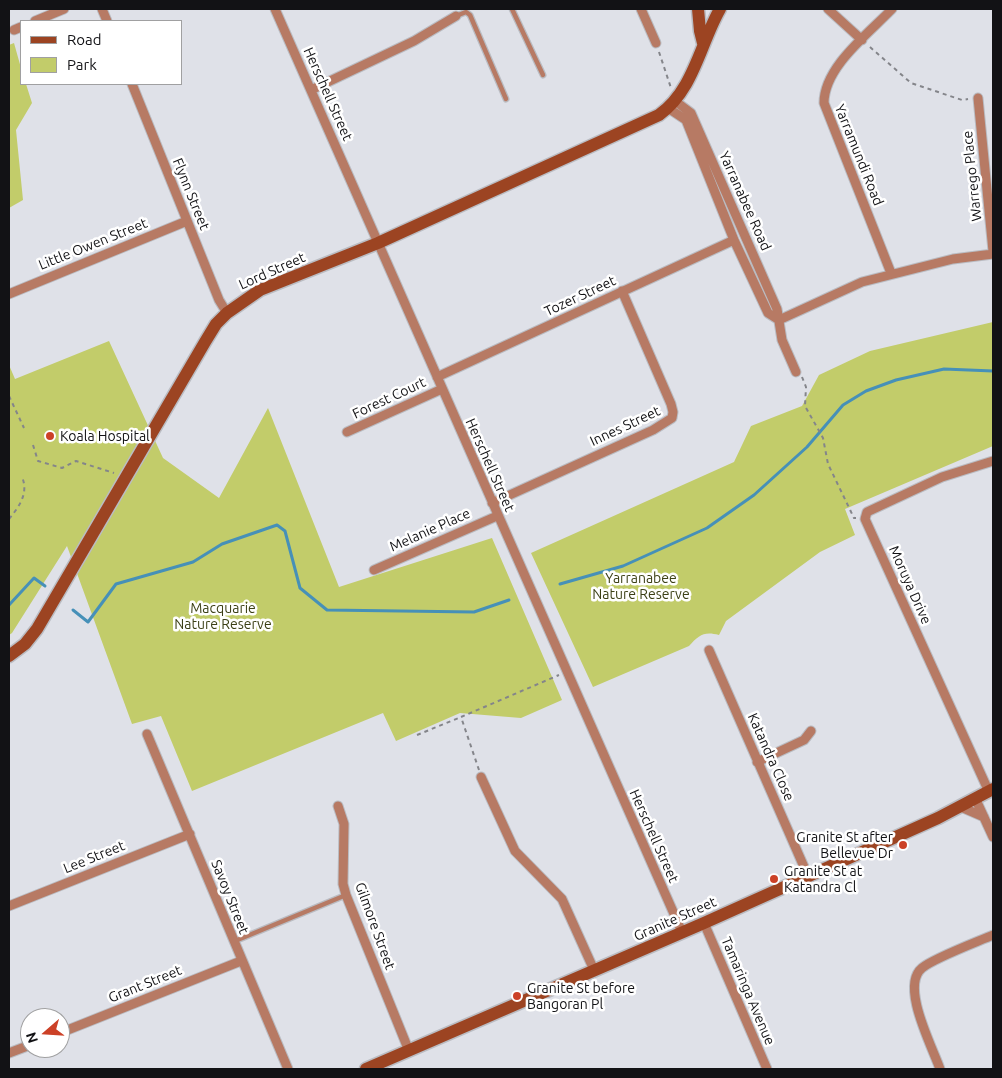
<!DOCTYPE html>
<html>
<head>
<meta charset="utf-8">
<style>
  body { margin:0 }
  #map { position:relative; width:1002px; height:1078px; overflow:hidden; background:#dfe1e8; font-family:Ubuntu,sans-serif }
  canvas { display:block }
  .frame { position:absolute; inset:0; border:10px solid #121215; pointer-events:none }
  .legend { position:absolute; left:20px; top:20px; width:162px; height:65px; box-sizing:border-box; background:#fff; border:1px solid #a0a0a1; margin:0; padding:6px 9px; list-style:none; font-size:15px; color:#121215 }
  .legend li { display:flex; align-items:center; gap:10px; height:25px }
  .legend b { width:25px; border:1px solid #a0a0a1 }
  .north { position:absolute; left:20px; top:1008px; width:50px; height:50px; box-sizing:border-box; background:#fff; border:1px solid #a0a0a1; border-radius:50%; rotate:251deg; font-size:14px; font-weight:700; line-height:20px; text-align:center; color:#121215 }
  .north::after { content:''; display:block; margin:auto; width:18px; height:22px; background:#cc4127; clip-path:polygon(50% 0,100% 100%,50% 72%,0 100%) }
</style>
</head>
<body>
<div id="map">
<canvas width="1002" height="1078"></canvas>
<div class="frame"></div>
<ul class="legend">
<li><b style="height:6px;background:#9c4422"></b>Road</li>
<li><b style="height:14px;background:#c2cc6a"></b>Park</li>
</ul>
<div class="north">N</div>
</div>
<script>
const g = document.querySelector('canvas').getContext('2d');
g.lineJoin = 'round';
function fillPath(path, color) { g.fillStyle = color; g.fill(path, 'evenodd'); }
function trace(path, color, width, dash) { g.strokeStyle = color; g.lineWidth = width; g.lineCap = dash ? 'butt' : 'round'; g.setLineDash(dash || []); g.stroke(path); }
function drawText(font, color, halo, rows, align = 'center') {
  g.font = font + ' Ubuntu,sans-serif'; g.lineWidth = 5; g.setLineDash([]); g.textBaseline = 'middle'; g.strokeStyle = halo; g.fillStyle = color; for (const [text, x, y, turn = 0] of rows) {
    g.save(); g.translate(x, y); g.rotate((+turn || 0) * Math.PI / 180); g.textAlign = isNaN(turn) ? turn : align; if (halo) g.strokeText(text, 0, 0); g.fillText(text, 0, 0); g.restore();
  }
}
fillPath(new Path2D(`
  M 14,43 L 21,68 L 21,84 L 26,84 L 32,103 L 16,130 L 23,200 L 9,208 L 9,45 Z
  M 993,322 L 993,446 L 845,509 L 855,535 L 820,552 L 726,621 L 719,635 C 704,631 699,635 689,646 L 593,687 L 531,553 L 734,462 L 751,426 L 802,406 L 819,375 L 870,351 Z
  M 109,341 L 163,458 L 219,498 L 268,408 L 339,587 L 492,538 L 562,700 L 521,718 L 460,713 L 396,741 L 383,713 L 192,791 L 161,716 L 132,724 L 67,546 L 12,633 L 9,635 L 9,365 L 15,379 Z`), '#c2cc6a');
trace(new Path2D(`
  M 560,584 L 623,566 L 707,528 L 754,495 L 807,447 L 843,405 L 866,391 L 896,380 L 944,369 L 993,371
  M 9,605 L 34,578 L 45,586
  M 73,610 L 88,622 L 116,584 L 193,562 L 222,544 L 277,525 L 285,531 L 300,588 L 327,610 L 474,612 L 509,600`), '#4690b8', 3);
const lane = new Path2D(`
  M 512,9 L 543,75
  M 456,16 L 466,12 L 470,15 L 506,99
  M 235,941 L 346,895`);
const street = new Path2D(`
  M 102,9 L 107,21
  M 275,9 L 682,932
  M 641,9 L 656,43
  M 828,9 L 862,40
  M 35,21 L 64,9
  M 14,30 L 21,27
  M 132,84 L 219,300 L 227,313
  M 311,90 L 414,41 L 456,16
  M 978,98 L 993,251
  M 675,101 L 691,113 L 777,309 L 782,340 L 796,372
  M 668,108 L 686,120 L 734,240 L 768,313 L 779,320
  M 891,273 L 824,103 C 824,67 868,34 892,9
  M 9,294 L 187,221
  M 779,320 L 862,282 L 953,259 L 993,254
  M 437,377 L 734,240
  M 347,432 L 442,389
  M 492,503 L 653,430 L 672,418 L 673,412 L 671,404 L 622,291
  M 374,570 L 497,516
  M 709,650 L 808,876
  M 147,734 L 288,1069
  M 757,762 L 804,740 L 811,731
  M 481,777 L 515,851 L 562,899 L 594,970
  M 989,792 L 865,519 L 867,512 L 942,477 L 993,461
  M 976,800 L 993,837
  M 338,806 L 344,824 L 343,884 L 346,895 L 409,1051
  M 961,807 L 984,817
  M 9,906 L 190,834
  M 704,923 L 767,1069
  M 60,1033 L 241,961
  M 9,1053 L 30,1045
  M 940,1069 C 932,1046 900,986 922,968 C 934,958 977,942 993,935`);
const secondary = new Path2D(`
  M 698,9 L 700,31 L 703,43
  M 9,656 L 25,644 L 37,629 L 205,342 L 216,324 L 227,313 L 260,290 L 378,243 L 659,115 C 694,90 700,44 720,9
  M 366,1069 L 704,923 L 938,818 L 993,789`);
trace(lane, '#babcc2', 7);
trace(street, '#babcc2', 11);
trace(secondary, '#babcc2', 15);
trace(new Path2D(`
  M 870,47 L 911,83 L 962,100 L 968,99
  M 659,52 L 671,88
  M 802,377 L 806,387 L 805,406 L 823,438 L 828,464 L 854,518 L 856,518
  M 9,396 L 24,428
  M 33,445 L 38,461 L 62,468 L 76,461 L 114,473
  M 9,519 C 19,507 29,493 22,477
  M 417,735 L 461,717
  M 479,770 L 461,717 L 559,675`), '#84858a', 2, [4, 4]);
trace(lane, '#b77a64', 4.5);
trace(street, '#b77a64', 9);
trace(secondary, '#9c4422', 12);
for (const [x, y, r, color] of [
  [50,436,5,"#cc4127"],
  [903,845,5,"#cc4127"],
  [774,879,5,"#cc4127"],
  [517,996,5,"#cc4127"]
]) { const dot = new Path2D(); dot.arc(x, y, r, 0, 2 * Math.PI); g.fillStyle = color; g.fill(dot); trace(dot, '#fff', 2); }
drawText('14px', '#121215', '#fff', [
  ["Herschell Street",328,94,66],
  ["Yarramundi Road",859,155,68],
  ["Warrego Place",972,176,-96],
  ["Flynn Street",191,194,68],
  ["Yarranabee Road",745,201,66],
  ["Little Owen Street",93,244,-22],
  ["Lord Street",272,271,-24],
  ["Tozer Street",580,296,-25],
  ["Forest Court",389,398,-25],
  ["Innes Street",625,426,-25],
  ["Herschell Street",490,465,66],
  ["Melanie Place",430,530,-24],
  ["Moruya Drive",910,585,66],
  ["Katandra Close",771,757,66],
  ["Herschell Street",654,836,66],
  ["Lee Street",94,857,-22],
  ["Savoy Street",230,897,68],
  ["Granite Street",675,919,-24],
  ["Gilmore Street",375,926,70],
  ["Grant Street",145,984,-22],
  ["Tamaringa Avenue",748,991,67]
]);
drawText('14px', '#121215', '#fff', [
  ["Koala Hospital",60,436],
  ["Granite St after",893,837,"right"],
  ["Bellevue Dr",893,853,"right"],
  ["Granite St at",784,871],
  ["Katandra Cl",784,887],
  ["Granite St before",527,988],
  ["Bangoran Pl",527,1004]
], 'left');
drawText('14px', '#3c4016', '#fff', [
  ["Yarranabee",641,578],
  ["Nature Reserve",641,594],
  ["Macquarie",223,608],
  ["Nature Reserve",223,624]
]);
</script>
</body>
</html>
